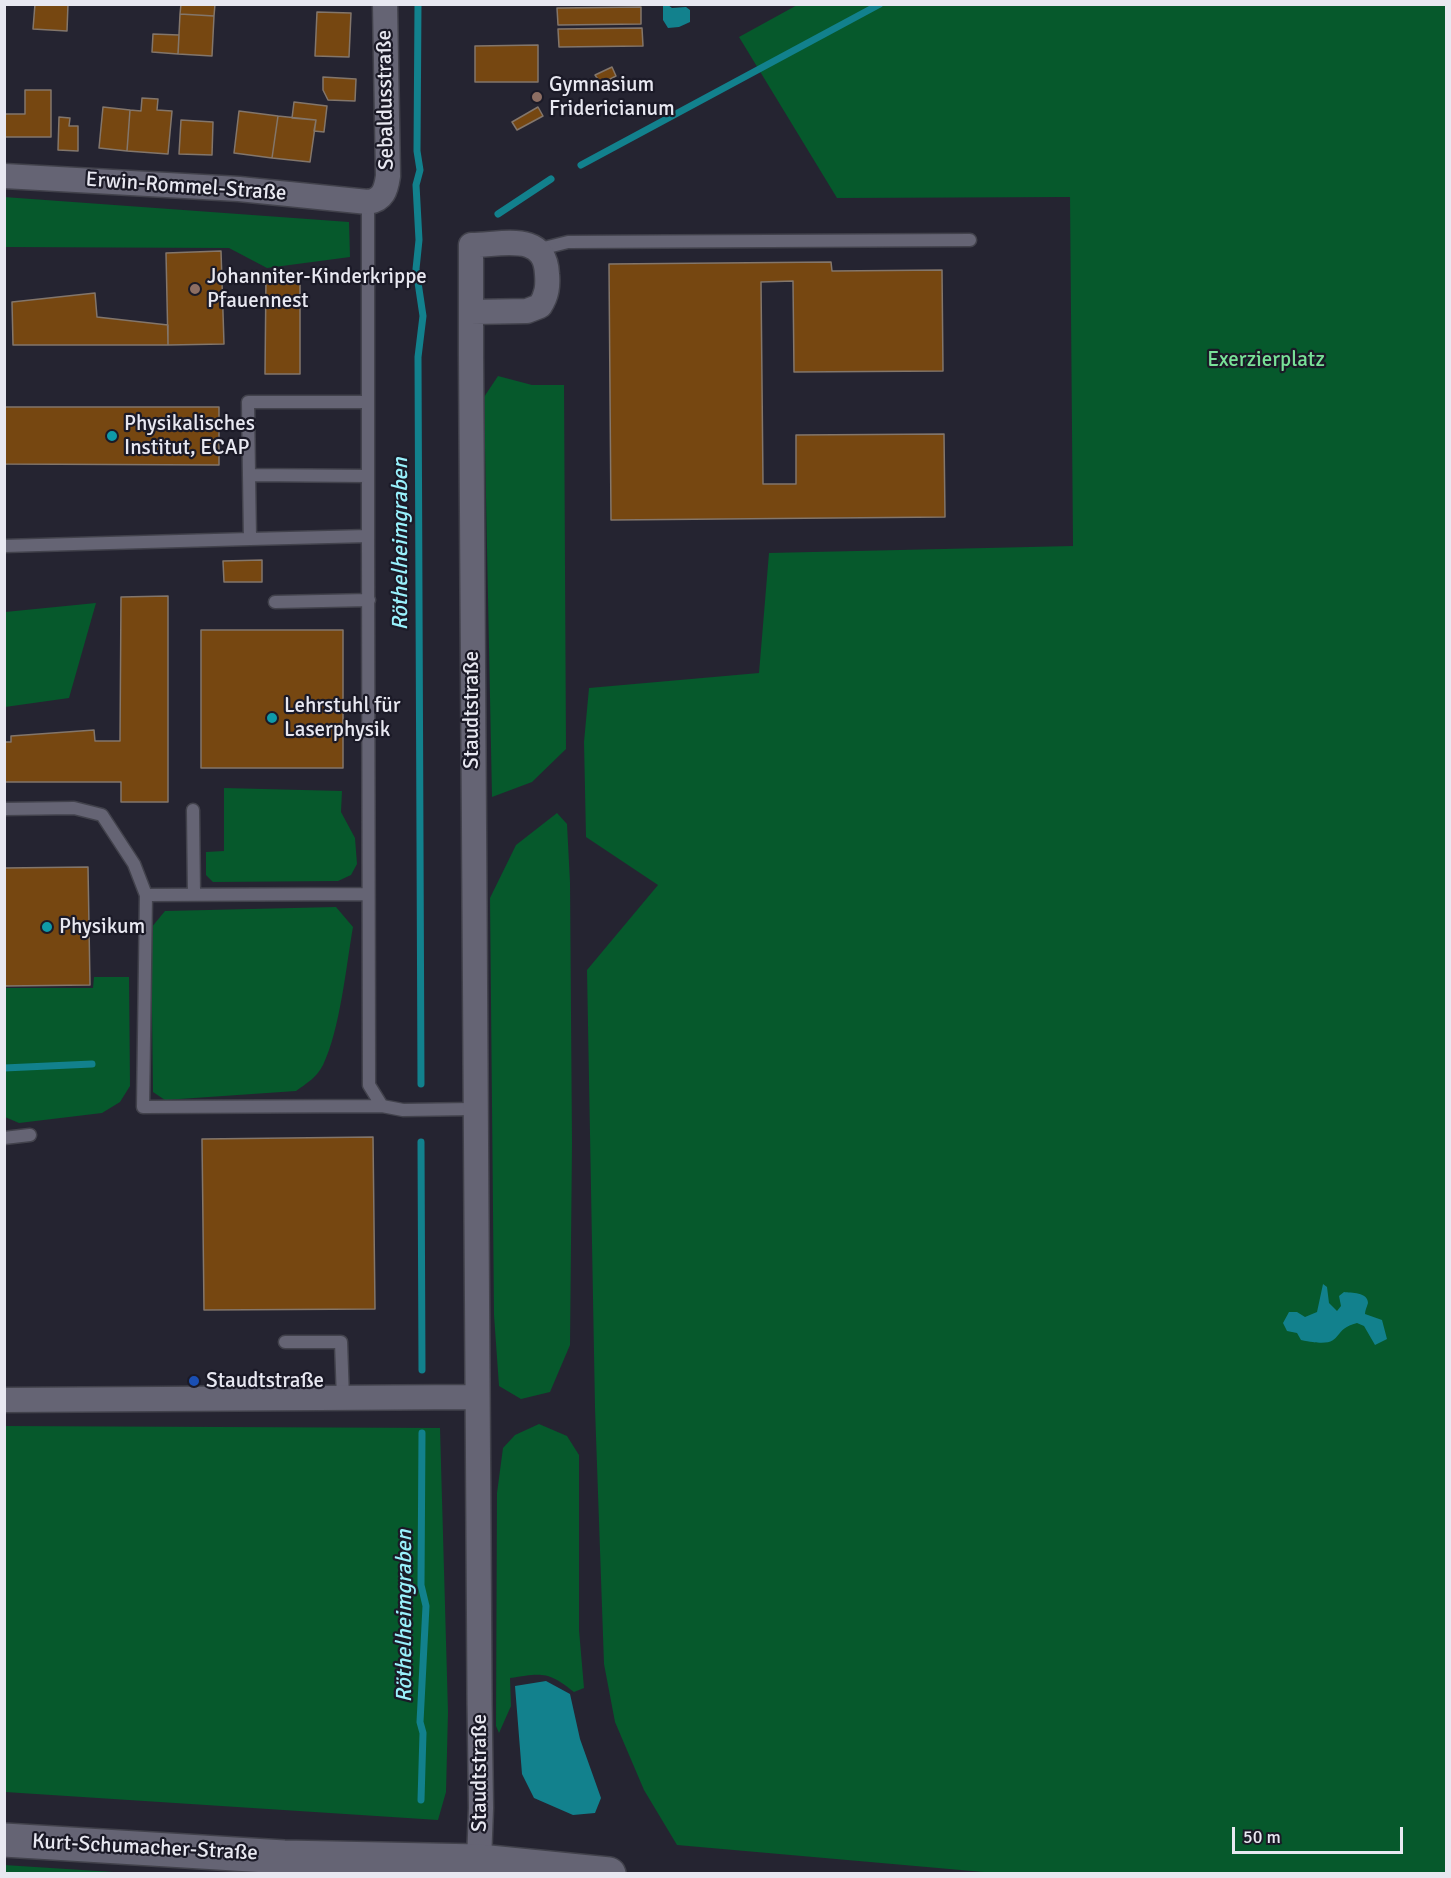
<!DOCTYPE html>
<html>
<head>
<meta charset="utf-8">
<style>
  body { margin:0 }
  #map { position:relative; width:1451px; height:1878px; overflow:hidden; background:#252431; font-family:Signika,sans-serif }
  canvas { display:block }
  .frame { position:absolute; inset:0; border:6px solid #e8e8f1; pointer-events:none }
  .scale { position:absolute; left:1232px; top:1827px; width:171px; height:27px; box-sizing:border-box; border:3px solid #e8e8f1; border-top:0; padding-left:8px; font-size:18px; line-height:21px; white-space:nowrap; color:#e8e8f1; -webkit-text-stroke:4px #1b1a27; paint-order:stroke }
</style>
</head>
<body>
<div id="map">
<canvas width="1451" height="1878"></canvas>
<div class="frame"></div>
<div class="scale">50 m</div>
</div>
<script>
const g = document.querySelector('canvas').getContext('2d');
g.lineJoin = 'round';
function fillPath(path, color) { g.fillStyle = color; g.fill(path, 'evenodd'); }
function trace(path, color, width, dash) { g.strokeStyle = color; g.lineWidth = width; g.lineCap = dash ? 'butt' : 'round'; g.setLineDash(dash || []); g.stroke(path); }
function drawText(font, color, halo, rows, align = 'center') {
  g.font = font + ' Signika,sans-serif'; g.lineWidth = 4.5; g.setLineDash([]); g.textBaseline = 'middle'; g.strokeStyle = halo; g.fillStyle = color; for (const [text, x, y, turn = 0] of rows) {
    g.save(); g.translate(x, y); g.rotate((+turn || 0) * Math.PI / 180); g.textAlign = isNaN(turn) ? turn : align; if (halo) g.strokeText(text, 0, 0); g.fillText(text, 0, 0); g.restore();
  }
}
fillPath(new Path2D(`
  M 799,4 L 1446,5 L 1446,1873 L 1006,1874 L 677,1845 L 644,1790 L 615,1722 L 604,1664 L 595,1408 L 587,970 L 658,885 L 586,837 L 584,742 L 589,688 L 759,673 L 769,553 L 1073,546 L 1070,197 L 837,198 L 739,37 Z
  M 4,197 L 349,222 L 350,257 L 267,268 L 229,248 L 5,247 Z
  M 498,376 L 532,385 L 564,385 L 566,749 L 532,782 L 492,797 L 484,397 Z
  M 96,603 L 69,698 L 5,707 L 5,612 Z
  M 224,788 L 342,791 L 341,812 L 355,838 L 357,864 L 351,875 L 338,881 L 213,882 L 206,875 L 206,852 L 224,851 Z
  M 557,813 L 567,824 L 570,882 L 572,1143 L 570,1345 L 550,1392 L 521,1399 L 499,1386 L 494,1315 L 490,898 L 516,845 Z
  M 336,907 L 353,927 C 346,967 340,1030 323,1065 C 317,1077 306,1084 296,1091 L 165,1100 L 153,1092 L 151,928 L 165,911 Z
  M 94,977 L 129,977 L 130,1086 L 120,1102 L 102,1113 L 19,1123 L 5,1117 L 5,988 L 93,988 Z
  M 539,1424 L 567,1436 L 579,1455 L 579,1630 L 584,1688 L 574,1692 C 548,1671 542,1673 510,1678 L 511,1706 L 499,1733 L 496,1726 L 497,1493 L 503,1448 L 515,1435 Z
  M 5,1426 L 440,1428 L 448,1712 L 446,1792 L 438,1820 L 5,1792 Z
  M 4,1865 L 129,1873 L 5,1873 Z`), '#06592c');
fillPath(new Path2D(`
  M 668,5 L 672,8 L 686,7 L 690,10 L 690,22 L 679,27 L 668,28 L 663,20 L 663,6 Z
  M 1323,1284 L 1327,1287 L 1329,1303 L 1337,1311 L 1341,1306 L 1339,1296 L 1344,1292 C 1351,1293 1368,1292 1368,1303 C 1367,1307 1365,1310 1365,1314 L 1382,1320 L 1387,1339 L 1375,1345 L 1364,1326 L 1357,1323 C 1328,1330 1348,1350 1301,1340 L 1297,1333 L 1287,1331 L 1283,1323 L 1289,1312 L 1297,1312 L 1305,1317 L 1317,1312 Z
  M 546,1681 L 570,1694 L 580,1739 L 601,1798 L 595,1813 L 573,1815 L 534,1798 L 522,1774 L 515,1686 Z`), '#12818d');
trace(new Path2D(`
  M 418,4 L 417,151 L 420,170 L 416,185 L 419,240 L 416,269 L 423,316 L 418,357 L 421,1084
  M 581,165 L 880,4
  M 498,214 L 551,179
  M 4,1068 L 92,1064
  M 421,1142 L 422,1370
  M 421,1800 L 423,1733 L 420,1722 L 426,1606 L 421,1585 L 422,1433`), '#12818d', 7);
const building = new Path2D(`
  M 35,4 L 68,4 L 67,31 L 33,29 Z
  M 181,4 L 215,4 L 214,16 L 180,14 Z
  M 641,7 L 641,24 L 558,25 L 557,8 Z
  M 317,12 L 351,13 L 349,57 L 315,56 Z
  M 180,14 L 214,16 L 212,56 L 178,54 Z
  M 642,28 L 643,46 L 559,47 L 558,29 Z
  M 153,34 L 179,35 L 178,54 L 152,52 Z
  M 538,45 L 538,82 L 475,82 L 475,46 Z
  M 612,67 L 616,76 L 601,84 L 595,75 Z
  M 323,77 L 356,79 L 355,101 L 328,100 L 323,90 Z
  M 25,90 L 51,90 L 51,137 L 4,137 L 4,114 L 25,114 Z
  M 142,98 L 158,99 L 157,110 L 172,111 L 168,154 L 127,151 L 130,110 L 141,111 Z
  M 294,102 L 327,106 L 324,132 L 314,131 L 316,120 L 292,118 Z
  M 103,107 L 130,110 L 127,151 L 99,148 Z
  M 538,107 L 543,116 L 517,130 L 512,122 Z
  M 239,111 L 278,116 L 272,158 L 234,153 Z
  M 278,116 L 316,120 L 310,162 L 272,158 Z
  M 59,117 L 70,118 L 69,126 L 78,126 L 78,151 L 58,150 Z
  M 181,120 L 213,122 L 212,155 L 179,154 Z
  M 221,251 L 224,344 L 168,345 L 166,253 Z
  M 831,262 L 832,271 L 942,270 L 943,371 L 794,372 L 793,281 L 761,282 L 763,484 L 796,484 L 796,435 L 944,434 L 945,517 L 611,520 L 609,264 Z
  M 266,277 L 300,277 L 300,374 L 265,374 Z
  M 95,293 L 97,317 L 168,325 L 168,345 L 13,345 L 12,302 Z
  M 4,407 L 219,407 L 219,465 L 4,464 Z
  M 262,560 L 262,582 L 224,582 L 223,561 Z
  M 168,596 L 168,802 L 121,802 L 121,782 L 4,782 L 4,742 L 11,742 L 11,736 L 94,730 L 95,741 L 120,741 L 121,597 Z
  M 201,630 L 343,630 L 343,768 L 201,768 Z
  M 88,867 L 90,985 L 4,986 L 4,868 Z
  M 373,1137 L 375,1309 L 204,1310 L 202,1139 Z`);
fillPath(building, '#764711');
trace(building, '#83766b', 1.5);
const service = new Path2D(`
  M 540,249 L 568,242 L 970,240
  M 367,402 L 248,402 L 249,475 L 368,476 L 368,202
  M 249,475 L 250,539 L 368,536 L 369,1085 L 382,1106 L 403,1110 L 473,1109
  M 368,536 L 368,476
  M 4,546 L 250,539
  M 275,602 L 369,600
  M 4,809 L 74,808 L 102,815 L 134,864 L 146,895 L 143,1107 L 382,1106
  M 193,810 L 194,895
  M 146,895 L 368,894
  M 4,1138 L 30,1135
  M 285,1342 L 341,1342 L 343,1399`);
const minor = new Path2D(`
  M 4,176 L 239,189 L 368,202 C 383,200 386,190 388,176 L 385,4
  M 471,312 L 527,311 L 540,306 C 547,295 548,286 547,274 C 545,231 502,245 471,245 L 471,355 C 473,840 474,1324 481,1808 L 479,1861
  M 4,1400 L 475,1397`);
const secondary = new Path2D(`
  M 4,1840 L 284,1857 L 479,1861 L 609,1874`);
trace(service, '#42424c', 15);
trace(minor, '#42424c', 27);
trace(secondary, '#42424c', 36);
trace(service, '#656474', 12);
trace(minor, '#656474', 24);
trace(secondary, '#656474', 33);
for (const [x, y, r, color] of [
  [537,97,6,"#8d6e63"],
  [195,289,6,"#8d6e63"],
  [112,436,6,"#0f9aa8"],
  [272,718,6,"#0f9aa8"],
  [47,927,6,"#0f9aa8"],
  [194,1381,6,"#1a4fb4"]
]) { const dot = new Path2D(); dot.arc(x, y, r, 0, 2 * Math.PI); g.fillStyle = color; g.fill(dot); trace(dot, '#1b1a27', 2); }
drawText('21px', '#e8e8f1', '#1b1a27', [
  ["Gymnasium",549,85],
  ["Fridericianum",549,109],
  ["Johanniter-Kinderkrippe",207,277],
  ["Pfauennest",207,301],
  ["Physikalisches",124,424],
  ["Institut, ECAP",124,448],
  ["Lehrstuhl für",284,706],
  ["Laserphysik",284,730],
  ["Physikum",59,927],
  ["Staudtstraße",206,1381]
], 'left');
drawText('21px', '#e8e8f1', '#1b1a27', [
  ["Sebaldusstraße",386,100,-91],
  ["Erwin-Rommel-Straße",186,187,4],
  ["Staudtstraße",472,710,-90],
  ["Staudtstraße",480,1773,-90],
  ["Kurt-Schumacher-Straße",145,1848,3]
]);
drawText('21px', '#78e298', '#1b1a27', [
  ["Exerzierplatz",1266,360]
]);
drawText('italic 22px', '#99f1fc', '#1b1a27', [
  ["Röthelheimgraben",401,544,-90],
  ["Röthelheimgraben",405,1616,-90]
]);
</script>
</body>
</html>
